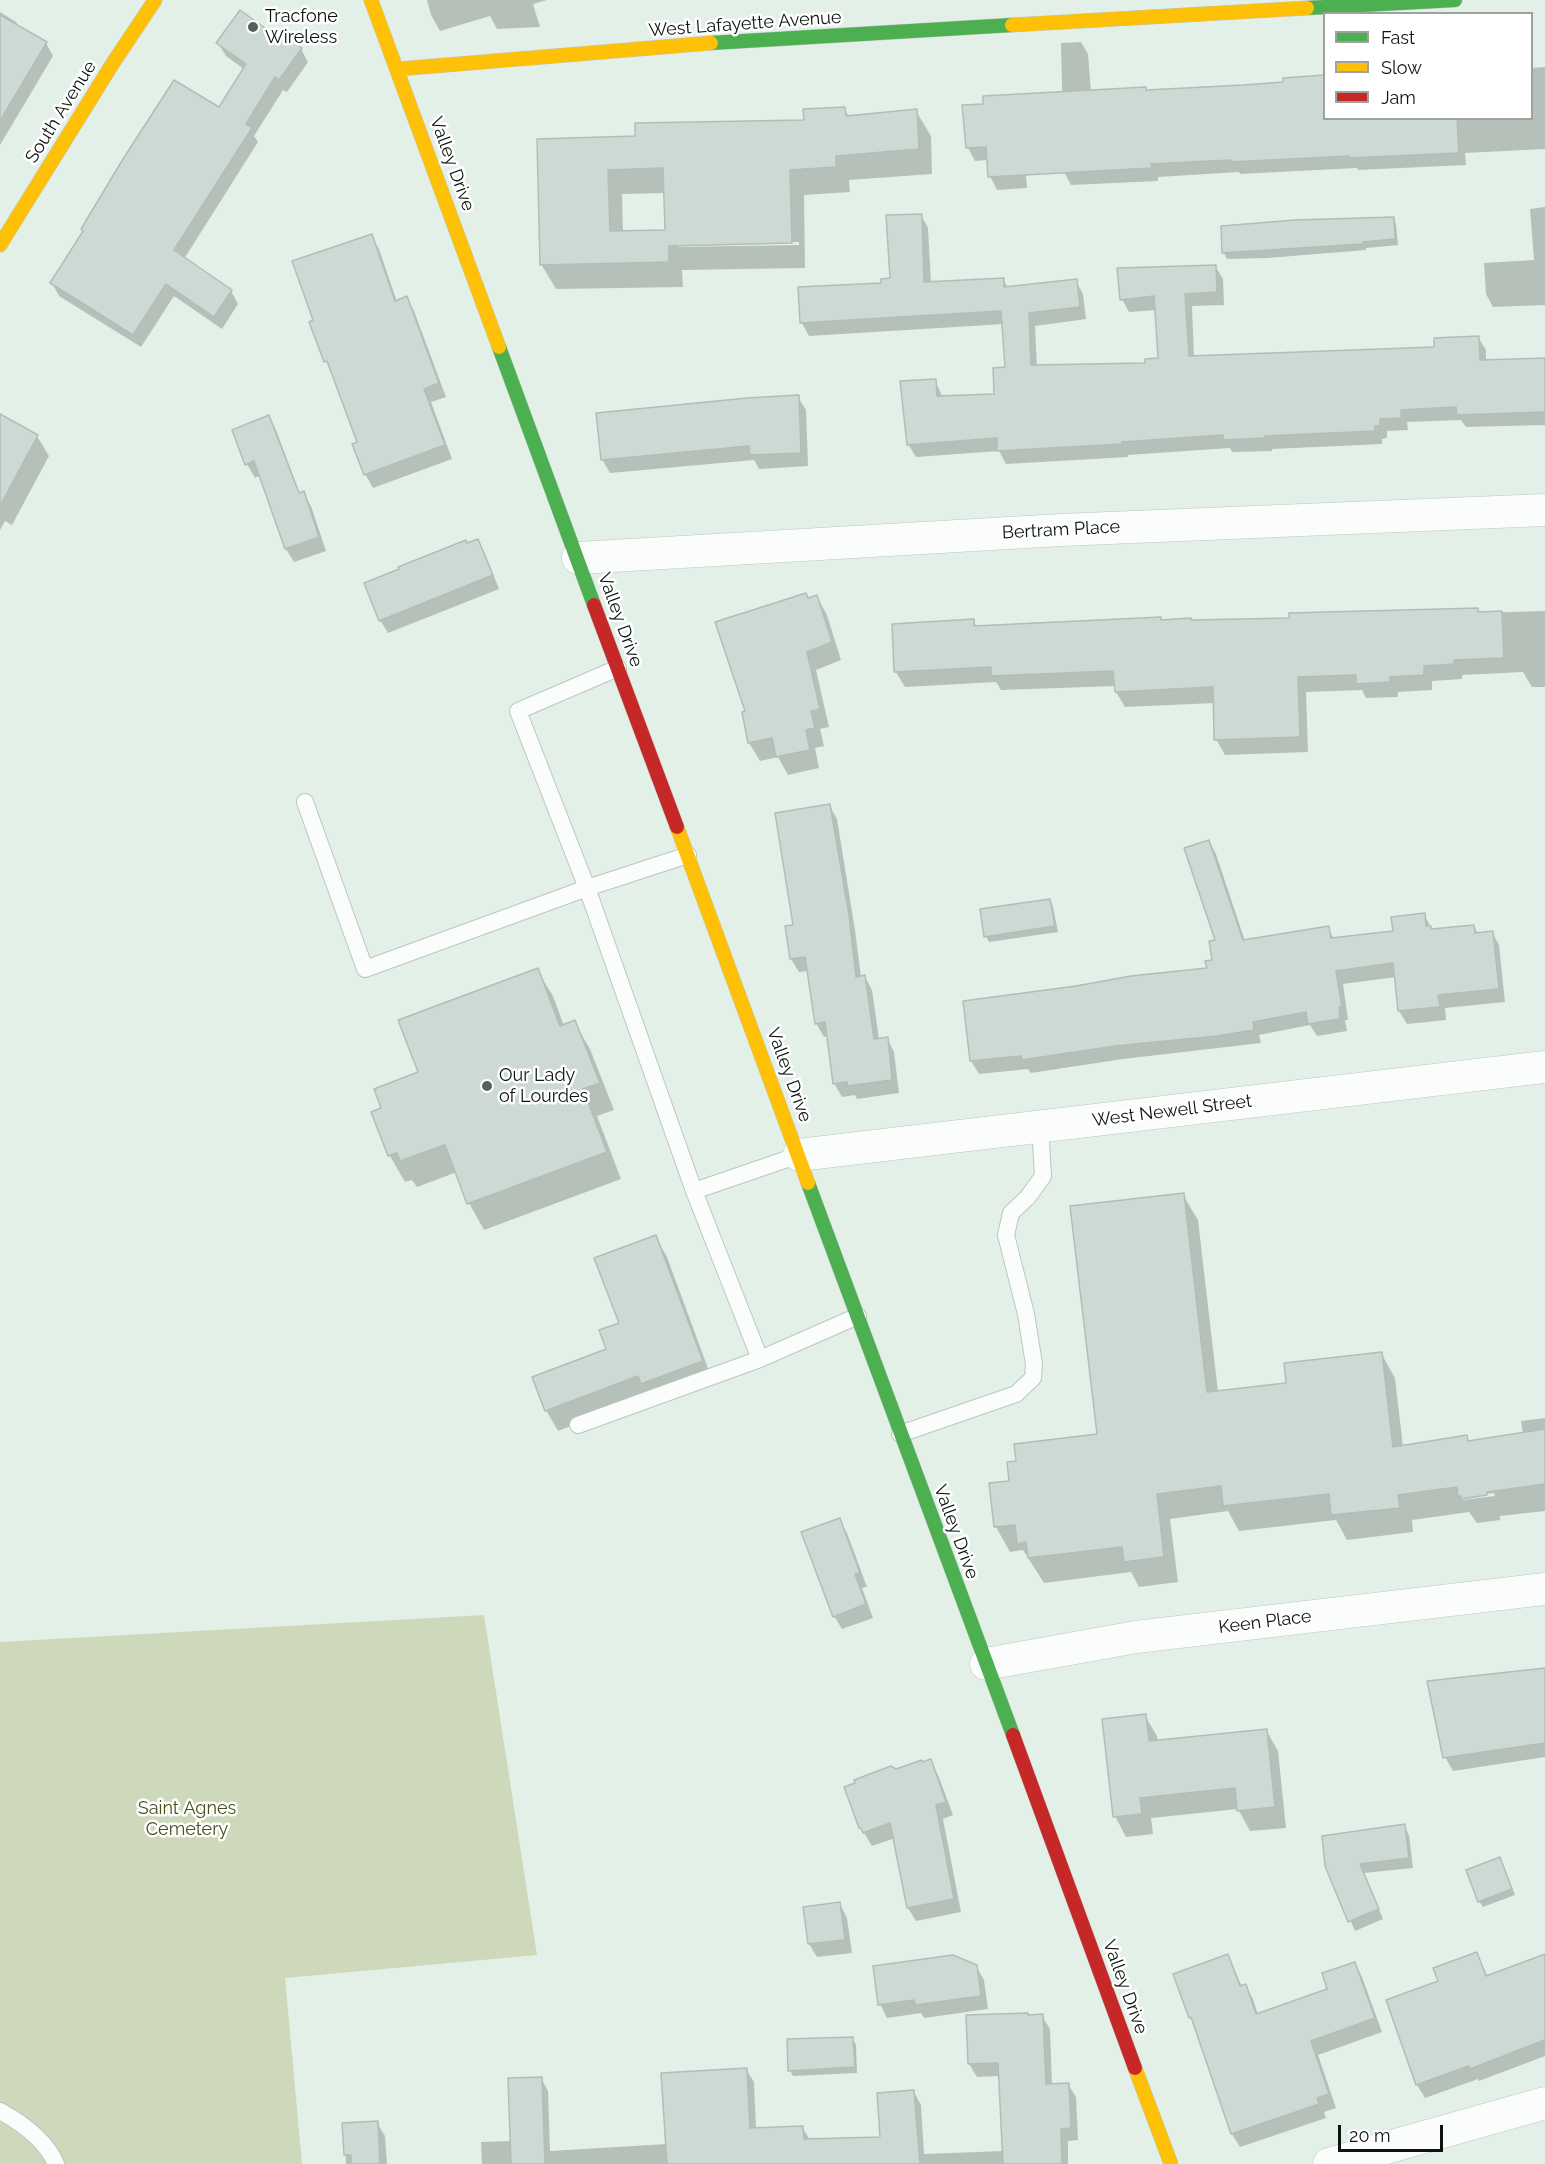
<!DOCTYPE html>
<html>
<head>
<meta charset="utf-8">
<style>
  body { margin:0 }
  #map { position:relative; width:1545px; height:2164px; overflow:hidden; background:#e3f0e8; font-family:Raleway,sans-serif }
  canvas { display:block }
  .legend { position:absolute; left:1323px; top:12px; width:210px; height:108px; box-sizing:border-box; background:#fff; border:2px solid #9da19f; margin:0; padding:8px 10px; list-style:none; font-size:18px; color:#0b140f }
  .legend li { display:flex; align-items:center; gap:12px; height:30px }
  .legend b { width:30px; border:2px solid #9da19f }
  .scale { position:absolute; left:1338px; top:2125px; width:105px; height:27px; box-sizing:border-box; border:3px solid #0b140f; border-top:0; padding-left:8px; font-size:18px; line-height:21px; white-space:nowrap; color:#0b140f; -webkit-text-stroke:4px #fff; paint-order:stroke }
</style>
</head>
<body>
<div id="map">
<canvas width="1545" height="2164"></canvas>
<ul class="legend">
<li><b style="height:8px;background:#4caf50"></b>Fast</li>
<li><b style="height:8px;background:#ffc107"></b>Slow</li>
<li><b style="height:8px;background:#c62828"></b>Jam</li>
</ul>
<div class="scale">20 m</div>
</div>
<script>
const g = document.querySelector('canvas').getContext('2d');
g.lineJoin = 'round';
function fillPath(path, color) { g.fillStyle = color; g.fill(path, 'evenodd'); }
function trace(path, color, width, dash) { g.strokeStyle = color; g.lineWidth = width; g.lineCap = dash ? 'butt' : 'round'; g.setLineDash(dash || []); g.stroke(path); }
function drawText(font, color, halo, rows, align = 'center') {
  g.font = font + ' Raleway,sans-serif'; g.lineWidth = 5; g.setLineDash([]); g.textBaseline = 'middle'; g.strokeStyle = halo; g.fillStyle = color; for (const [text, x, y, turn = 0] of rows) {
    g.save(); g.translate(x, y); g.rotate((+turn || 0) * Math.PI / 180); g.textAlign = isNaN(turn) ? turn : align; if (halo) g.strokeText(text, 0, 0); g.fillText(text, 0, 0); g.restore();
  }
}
fillPath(new Path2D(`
  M 484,1615 L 537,1955 L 285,1978 L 302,2164 L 0,2164 L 0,1642 Z`), '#ced8bb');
fillPath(new Path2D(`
  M 427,0 L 547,0 L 533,4 L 540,27 L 497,29 L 490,16 L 440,31 L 431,15 Z
  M 0,12 L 16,22 L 20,28 L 46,43 L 53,56 L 0,145 Z
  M 277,38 L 301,49 L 308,62 L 287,92 L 283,90 L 254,136 L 258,142 L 184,259 L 231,291 L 238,304 L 222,329 L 174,296 L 141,347 L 59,296 L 52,283 L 219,110 L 244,69 L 226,56 L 218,43 Z
  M 1081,42 L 1088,54 L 1091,92 L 1145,88 L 1147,91 L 1285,83 L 1284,79 L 1324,77 L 1324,118 L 1532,118 L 1532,68 L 1545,67 L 1545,149 L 1465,153 L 1466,165 L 1358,170 L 1357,168 L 1240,174 L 1239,172 L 1158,177 L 1158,181 L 1071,185 L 1064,172 L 1061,43 Z
  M 844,108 L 849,117 L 916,111 L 931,136 L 932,174 L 849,180 L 850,192 L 804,195 L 805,268 L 682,270 L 683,287 L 556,289 L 541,264 L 539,140 L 637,138 L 806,122 ZM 665,193 L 666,231 L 623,232 L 622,194 ZM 799,242 L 799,245 L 678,247 L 678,244 Z
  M 1021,109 L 1027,188 L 997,190 L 990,176 L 988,160 L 975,161 L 968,148 Z
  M 1545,207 L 1545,305 L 1493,307 L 1486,294 L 1484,263 L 1534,260 L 1530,209 Z
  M 921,215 L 928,228 L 931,283 L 1003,279 L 1008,288 L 1076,281 L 1083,294 L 1086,319 L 1035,326 L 1037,367 L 1147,364 L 1159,359 L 1156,310 L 1129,312 L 1122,299 L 1215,266 L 1223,279 L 1224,305 L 1192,306 L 1194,357 L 1436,349 L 1478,337 L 1486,350 L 1486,361 L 1545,359 L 1545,425 L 1466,427 L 1461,420 L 1407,422 L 1408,430 L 1387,431 L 1387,438 L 1382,439 L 1382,444 L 1272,449 L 1272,451 L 1232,452 L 1230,448 L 1128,455 L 1128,457 L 1006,464 L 999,451 L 916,457 L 908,444 L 935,380 L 943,398 L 996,396 L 1006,369 L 1004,324 L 809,336 L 802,323 L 800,289 L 882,285 L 891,280 Z
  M 1393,218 L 1396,224 L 1398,245 L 1366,248 L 1366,250 L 1268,258 L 1227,259 L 1224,253 Z
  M 371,236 L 379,249 L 397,302 L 406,298 L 414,311 L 446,397 L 431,402 L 452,459 L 373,488 L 365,474 L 359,443 L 311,322 L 315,321 Z
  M 798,397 L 806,410 L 808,466 L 759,469 L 754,460 L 610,473 L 602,459 Z
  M 0,416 L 37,436 L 49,456 L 12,525 L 5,521 L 0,530 Z
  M 269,417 L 276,430 L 300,494 L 303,493 L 311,506 L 326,551 L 294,562 L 286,549 L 261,475 L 255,478 L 247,464 Z
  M 478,541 L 485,554 L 499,589 L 388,633 L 380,620 L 467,545 Z
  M 817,597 L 827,615 L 841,660 L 816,670 L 829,727 L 820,729 L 824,746 L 815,748 L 819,768 L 788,775 L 778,757 L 760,761 L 749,743 L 743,713 L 747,712 L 808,600 Z
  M 1477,609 L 1479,613 L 1545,611 L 1545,687 L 1532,687 L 1523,672 L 1462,675 L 1462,679 L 1432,681 L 1432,690 L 1398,692 L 1398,697 L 1366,698 L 1362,690 L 1306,692 L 1308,752 L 1225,755 L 1216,739 L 1215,703 L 1125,707 L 1116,692 L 1116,686 L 1001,690 L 996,682 L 905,687 L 896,672 L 973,620 L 977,628 L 1160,618 L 1162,622 L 1192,622 L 1291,619 Z
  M 829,805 L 837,819 L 855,930 L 861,977 L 865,977 L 872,990 L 879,1039 L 887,1038 L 894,1052 L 899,1093 L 857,1099 L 855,1095 L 842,1097 L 834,1083 L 828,1036 L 824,1037 L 816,1023 L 808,971 L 799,972 L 791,959 L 787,927 L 795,926 Z
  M 1209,841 L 1216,854 L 1245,941 L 1328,928 L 1334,939 L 1394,932 L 1424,914 L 1432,930 L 1474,926 L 1478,934 L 1492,932 L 1499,945 L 1505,1002 L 1445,1008 L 1446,1020 L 1407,1024 L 1399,1011 L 1396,977 L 1343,984 L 1348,1020 L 1345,1020 L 1347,1031 L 1317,1036 L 1310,1025 L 1259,1035 L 1261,1043 L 1123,1059 L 1031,1073 L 1028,1069 L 979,1074 L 971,1061 L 1208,969 L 1214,961 L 1217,941 Z
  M 1050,900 L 1053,907 L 1058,932 L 989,942 L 986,936 Z
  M 537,970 L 553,996 L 564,1026 L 574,1022 L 590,1049 L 614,1110 L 597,1116 L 621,1179 L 484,1230 L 469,1203 L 457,1172 L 417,1187 L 412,1180 L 405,1182 L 390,1156 L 373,1113 L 383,1109 L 419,1073 Z
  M 1183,1195 L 1198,1220 L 1218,1392 L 1287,1384 L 1381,1353 L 1395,1378 L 1403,1447 L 1466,1436 L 1470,1442 L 1523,1434 L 1521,1421 L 1545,1418 L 1545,1511 L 1500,1516 L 1500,1520 L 1477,1523 L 1469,1512 L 1412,1520 L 1413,1532 L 1347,1540 L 1336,1520 L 1239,1531 L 1228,1511 L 1170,1519 L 1178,1582 L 1139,1587 L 1131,1572 L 1044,1583 L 1023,1550 L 1010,1552 L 996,1527 L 991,1484 L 1011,1482 L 1018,1462 L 1098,1436 ZM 1494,1493 L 1495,1496 L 1462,1500 L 1462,1497 Z
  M 655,1236 L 667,1257 L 713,1382 L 650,1396 L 558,1431 L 546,1410 L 608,1350 L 620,1324 Z
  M 839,1520 L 847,1533 L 867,1587 L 862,1588 L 873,1618 L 842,1629 L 834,1616 Z
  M 1545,1669 L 1545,1757 L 1453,1771 L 1445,1757 L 1429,1682 Z
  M 1145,1716 L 1157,1736 L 1158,1742 L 1266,1730 L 1278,1751 L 1286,1828 L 1250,1831 L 1238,1809 L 1151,1818 L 1153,1834 L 1126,1837 L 1115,1816 Z
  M 930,1761 L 938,1775 L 953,1815 L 943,1819 L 961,1912 L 916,1921 L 908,1908 L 895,1838 L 872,1846 L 861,1828 L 896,1770 Z
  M 1404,1825 L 1409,1835 L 1413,1868 L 1364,1873 L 1383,1919 L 1355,1931 L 1327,1865 Z
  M 1503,1865 L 1515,1895 L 1483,1907 L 1479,1901 Z
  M 840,1904 L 847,1918 L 852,1953 L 817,1957 L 809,1944 L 805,1908 Z
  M 1477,1954 L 1488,1977 L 1545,1956 L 1545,2056 L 1479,2081 L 1478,2079 L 1425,2098 L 1417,2085 L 1440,1982 Z
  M 1228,1955 L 1242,1987 L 1245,1986 L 1253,1999 L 1258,2015 L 1329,1990 L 1355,1963 L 1362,1977 L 1382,2032 L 1318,2055 L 1336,2108 L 1324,2112 L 1326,2118 L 1240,2147 L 1232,2134 L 1196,2027 L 1190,2017 Z
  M 976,1966 L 984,1980 L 988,2009 L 924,2018 L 921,2013 L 887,2018 L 880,2004 Z
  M 968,2016 L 1042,2016 L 1050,2029 L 1052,2085 L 1068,2084 L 1076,2097 L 1078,2140 L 1068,2141 L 1068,2164 L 482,2164 L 481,2142 L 512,2141 L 541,2078 L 548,2091 L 550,2151 L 667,2144 L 746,2069 L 754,2082 L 756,2129 L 802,2127 L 810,2140 L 882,2138 L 914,2092 L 921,2105 L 924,2154 L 1004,2151 L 1000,2076 L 977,2077 L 969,2064 Z
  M 852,2038 L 856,2045 L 857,2073 L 793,2076 L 790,2070 Z
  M 377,2123 L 385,2136 L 387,2164 L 346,2164 L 344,2124 Z`), '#0003');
const building = new Path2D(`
  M 240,10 L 276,36 L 280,32 L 302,48 L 279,80 L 275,77 L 246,124 L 252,128 L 174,250 L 232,290 L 214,317 L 166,284 L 133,335 L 50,283 L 83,231 L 81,229 L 123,159 L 174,80 L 219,107 L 246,64 L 216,43 Z
  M 0,15 L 47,42 L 0,121 Z
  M 1324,75 L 1324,118 L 1457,118 L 1459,153 L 1350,158 L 1349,156 L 1231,162 L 1231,160 L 1151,164 L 1152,168 L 988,177 L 986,147 L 966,148 L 962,105 L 983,104 L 983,96 L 1146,87 L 1146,90 L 1243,85 L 1283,82 L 1283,78 Z
  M 845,107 L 846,116 L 917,109 L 919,149 L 836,156 L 836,167 L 790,170 L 792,243 L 669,246 L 669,262 L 540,265 L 537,139 L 635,136 L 635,123 L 804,120 L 803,109 ZM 663,168 L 665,230 L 610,231 L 608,170 Z
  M 922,214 L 924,282 L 1004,278 L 1004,287 L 1077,279 L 1080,307 L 1029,313 L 1031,365 L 1145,363 L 1145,359 L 1158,358 L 1154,296 L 1120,300 L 1117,268 L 1216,265 L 1217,292 L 1185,294 L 1189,356 L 1434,347 L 1434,338 L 1479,336 L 1480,360 L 1545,358 L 1545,412 L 1457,415 L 1456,407 L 1401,410 L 1401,418 L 1380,419 L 1380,426 L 1375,426 L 1375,431 L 1265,436 L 1265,438 L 1224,440 L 1223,435 L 1122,442 L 1122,444 L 997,451 L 997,438 L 907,445 L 900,381 L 936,379 L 937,396 L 994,394 L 993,368 L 1005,367 L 1001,311 L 800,323 L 798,287 L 881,283 L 881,279 L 890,278 L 886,215 Z
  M 1394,217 L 1395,239 L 1363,242 L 1363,244 L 1222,253 L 1221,226 L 1295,220 Z
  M 372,234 L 395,301 L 407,296 L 439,383 L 424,389 L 445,445 L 364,475 L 352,444 L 357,442 L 327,361 L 324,362 L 309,322 L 313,320 L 292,261 Z
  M 799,395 L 801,453 L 750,455 L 749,446 L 601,460 L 596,413 L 747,398 Z
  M 0,414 L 38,435 L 0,506 Z
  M 269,415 L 299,493 L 304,491 L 319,537 L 285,549 L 254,461 L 245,465 L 232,430 Z
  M 478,539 L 493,575 L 379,621 L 364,583 L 399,569 L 398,567 L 466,540 L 467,543 Z
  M 806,593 L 808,598 L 817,595 L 832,642 L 807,652 L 820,709 L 811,711 L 815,728 L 806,730 L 810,750 L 776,757 L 772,738 L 748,743 L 742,712 L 745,711 L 715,622 Z
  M 1478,608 L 1478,612 L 1502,611 L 1504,658 L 1454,660 L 1454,664 L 1424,666 L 1424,675 L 1390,677 L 1390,682 L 1356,684 L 1356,675 L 1298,677 L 1300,737 L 1214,740 L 1213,687 L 1115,692 L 1113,671 L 991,676 L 991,667 L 894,672 L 892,624 L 974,619 L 974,626 L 1161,617 L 1161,620 L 1191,618 L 1191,620 L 1289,618 L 1289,613 Z
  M 830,804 L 849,915 L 856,977 L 865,975 L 874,1039 L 888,1037 L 892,1080 L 847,1086 L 847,1082 L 833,1084 L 825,1022 L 815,1024 L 805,957 L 790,959 L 785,926 L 793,925 L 775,813 Z
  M 1209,840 L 1243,940 L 1329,926 L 1331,938 L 1393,931 L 1391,917 L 1425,913 L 1426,926 L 1431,926 L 1431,929 L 1474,925 L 1475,933 L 1493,931 L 1499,989 L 1438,995 L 1440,1007 L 1398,1011 L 1393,963 L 1336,971 L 1342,1007 L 1339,1007 L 1340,1019 L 1308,1024 L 1306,1012 L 1253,1022 L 1254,1030 L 1217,1036 L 1115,1046 L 1022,1060 L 1021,1056 L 970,1061 L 963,1001 L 1076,986 L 1131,976 L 1207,968 L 1205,961 L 1212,960 L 1209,941 L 1215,940 L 1184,848 Z
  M 1050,899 L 1055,926 L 984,937 L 980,909 Z
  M 538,968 L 560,1026 L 575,1020 L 600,1083 L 583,1089 L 607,1152 L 467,1204 L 445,1145 L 400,1161 L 397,1153 L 388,1156 L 371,1112 L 381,1108 L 374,1089 L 418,1072 L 398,1020 Z
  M 1184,1193 L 1207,1392 L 1286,1383 L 1284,1363 L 1382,1352 L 1393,1447 L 1467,1435 L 1468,1441 L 1545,1429 L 1545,1484 L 1487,1492 L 1487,1495 L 1461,1499 L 1461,1496 L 1458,1496 L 1457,1487 L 1398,1495 L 1400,1508 L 1331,1515 L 1329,1494 L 1223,1506 L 1221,1486 L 1157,1494 L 1164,1557 L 1124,1562 L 1122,1547 L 1028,1558 L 1026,1542 L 1017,1544 L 1015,1525 L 994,1527 L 989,1483 L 1009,1481 L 1007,1462 L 1016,1461 L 1014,1444 L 1097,1434 L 1070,1206 Z
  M 656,1235 L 703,1361 L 641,1384 L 638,1376 L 545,1411 L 532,1377 L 606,1349 L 599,1330 L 619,1323 L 594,1258 Z
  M 840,1518 L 860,1573 L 855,1574 L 866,1604 L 833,1617 L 801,1532 Z
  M 1545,1668 L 1545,1743 L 1443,1758 L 1427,1681 Z
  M 1146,1714 L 1149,1741 L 1267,1729 L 1275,1807 L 1237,1811 L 1235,1788 L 1140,1798 L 1142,1814 L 1113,1817 L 1102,1719 Z
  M 931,1759 L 946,1802 L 936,1805 L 954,1899 L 907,1908 L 890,1823 L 863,1833 L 861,1828 L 859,1828 L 844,1787 L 855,1783 L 854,1780 L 891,1766 L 896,1769 L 922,1760 L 922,1762 Z
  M 1405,1824 L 1409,1858 L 1360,1864 L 1379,1909 L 1348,1922 L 1325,1866 L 1322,1836 Z
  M 1500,1857 L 1512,1889 L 1478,1902 L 1466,1870 Z
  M 840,1902 L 845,1940 L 808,1944 L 803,1907 Z
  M 1477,1952 L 1486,1976 L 1545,1954 L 1545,2040 L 1470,2069 L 1469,2066 L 1416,2085 L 1386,2000 L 1438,1981 L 1433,1968 Z
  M 1228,1954 L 1240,1986 L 1246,1984 L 1256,2014 L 1327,1989 L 1322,1973 L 1355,1962 L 1375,2018 L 1311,2041 L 1329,2094 L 1317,2098 L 1319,2104 L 1231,2134 L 1191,2017 L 1189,2018 L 1173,1974 Z
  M 953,1955 L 977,1965 L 981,1996 L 915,2005 L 914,2000 L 878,2005 L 873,1966 Z
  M 1028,2013 L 1028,2015 L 1043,2014 L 1046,2084 L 1069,2083 L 1071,2128 L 1061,2129 L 1062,2164 L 1003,2164 L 998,2063 L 968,2064 L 966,2015 Z
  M 853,2037 L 855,2067 L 788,2071 L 787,2039 Z
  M 747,2068 L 750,2128 L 803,2126 L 804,2139 L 880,2137 L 877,2093 L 914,2090 L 920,2164 L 667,2164 L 661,2073 Z
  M 542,2077 L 545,2164 L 511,2164 L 508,2078 Z
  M 378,2121 L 380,2164 L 351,2164 L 351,2155 L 344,2155 L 342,2123 Z`);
fillPath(building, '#cdd9d4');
trace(building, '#b2bdb8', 1.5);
const lane = new Path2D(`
  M 618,668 L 518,711 L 587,888 L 688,855
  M 305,802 L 365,969 L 587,888 L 694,1191 L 799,1155
  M 694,1191 L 760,1359 L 858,1316
  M 578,1425 L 760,1359
  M 900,1434 L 1016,1394 L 1033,1378 L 1034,1364 L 1026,1314 L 1006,1235 L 1011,1213 L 1028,1197 L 1043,1176 L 1040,1126
  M 0,2111 C 22,2123 46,2140 56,2164`);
const street = new Path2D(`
  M 578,558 L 1061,530 L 1545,510
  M 799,1155 L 1545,1067
  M 986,1664 L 1136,1637 L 1545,1589
  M 1329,2164 L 1545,2103`);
const fast = new Path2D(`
  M 1307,8 L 1455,0
  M 711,43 L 1012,25
  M 499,347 L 594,605
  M 808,1183 L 1013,1735`);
const slow = new Path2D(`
  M 371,0 L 499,347
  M 1012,25 L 1307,8
  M 398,69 L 711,43
  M 0,245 L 113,63 L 155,0
  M 677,827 L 808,1183
  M 1135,2068 L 1171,2164`);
const jam = new Path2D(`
  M 594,605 L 677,827
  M 1013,1735 L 1135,2068`);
trace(lane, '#bbc6bf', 18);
trace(street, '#bbc6bf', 33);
trace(fast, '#bbc6bf', 15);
trace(slow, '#bbc6bf', 15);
trace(jam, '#bbc6bf', 15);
trace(lane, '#fbfdfc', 16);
trace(street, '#fbfdfc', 32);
trace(fast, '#4caf50', 14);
trace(slow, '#ffc107', 14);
trace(jam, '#c62828', 14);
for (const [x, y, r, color] of [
  [253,27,6,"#57615b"],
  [487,1086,6,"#57615b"]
]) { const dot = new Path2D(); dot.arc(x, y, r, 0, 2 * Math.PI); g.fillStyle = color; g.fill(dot); trace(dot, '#fff', 2); }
drawText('18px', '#0b140f', '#fff', [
  ["Tracfone",265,17],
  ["Wireless",265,38],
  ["Our Lady",499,1076],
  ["of Lourdes",499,1097]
], 'left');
drawText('18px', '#0b140f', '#fff', [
  ["West Lafayette Avenue",745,24,-4],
  ["South Avenue",61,112,-58],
  ["Valley Drive",452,164,70],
  ["Bertram Place",1061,530,-3],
  ["Valley Drive",620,620,70],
  ["Valley Drive",789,1075,70],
  ["West Newell Street",1172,1111,-7],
  ["Valley Drive",956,1532,70],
  ["Keen Place",1265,1622,-7],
  ["Valley Drive",1125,1987,70]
]);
drawText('18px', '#48501a', '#fff', [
  ["Saint Agnes",187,1809],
  ["Cemetery",187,1830]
]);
</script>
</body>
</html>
